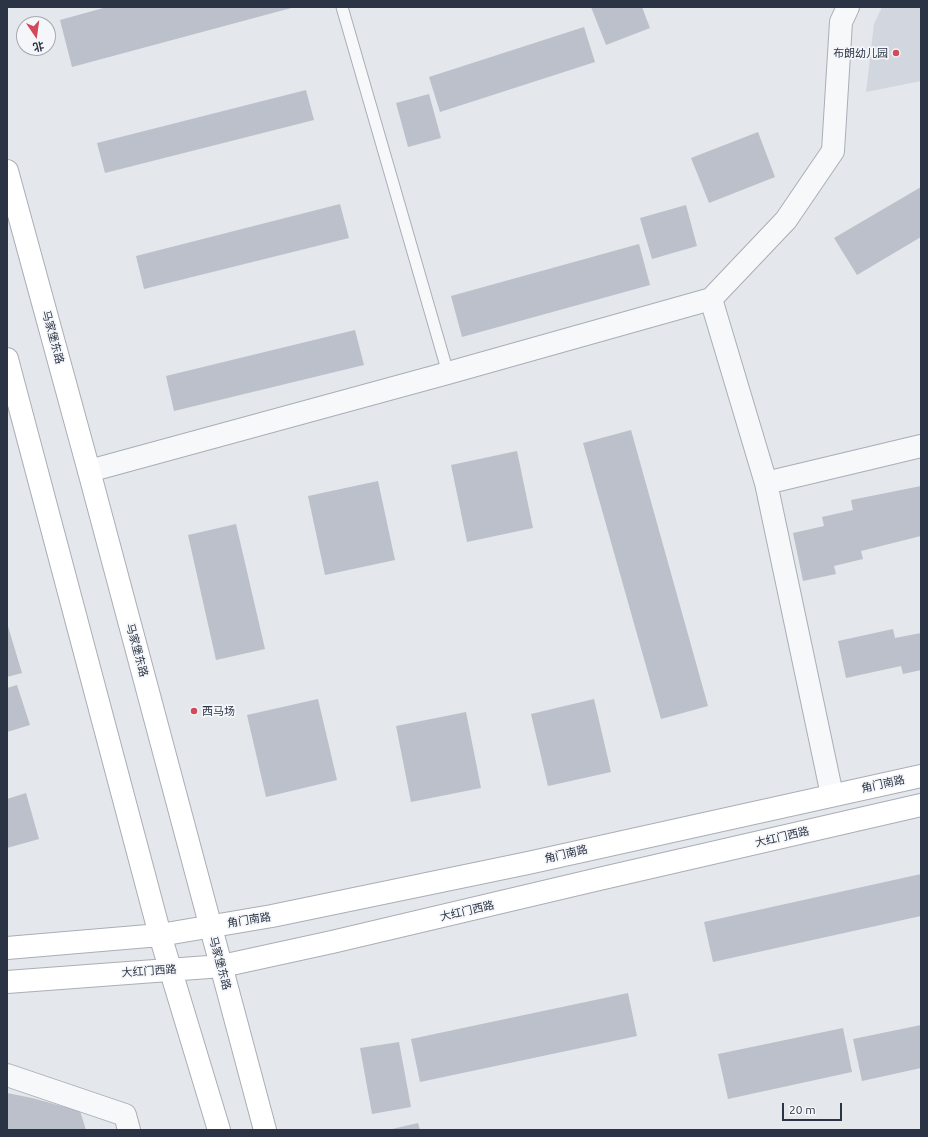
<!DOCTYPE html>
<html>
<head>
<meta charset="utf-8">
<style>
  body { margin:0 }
  #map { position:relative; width:928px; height:1137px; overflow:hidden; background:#e4e7ec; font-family:Ubuntu,"Noto Sans SC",sans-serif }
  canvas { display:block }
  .frame { position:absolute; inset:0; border:8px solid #2b3445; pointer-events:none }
  .north { position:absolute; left:16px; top:16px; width:40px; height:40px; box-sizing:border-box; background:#f4f6f9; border:1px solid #a4a8b1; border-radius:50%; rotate:167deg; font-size:11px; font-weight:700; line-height:16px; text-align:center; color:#2b3445 }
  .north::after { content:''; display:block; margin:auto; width:14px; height:18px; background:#d1495b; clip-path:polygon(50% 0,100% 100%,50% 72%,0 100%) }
  .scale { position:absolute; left:782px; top:1103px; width:60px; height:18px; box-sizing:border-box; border:2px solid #2b3445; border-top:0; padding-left:5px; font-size:12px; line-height:14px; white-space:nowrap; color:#2b3445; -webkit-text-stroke:3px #f4f6f9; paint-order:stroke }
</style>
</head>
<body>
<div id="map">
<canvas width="928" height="1137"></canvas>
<div class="frame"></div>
<div class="north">北</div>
<div class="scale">20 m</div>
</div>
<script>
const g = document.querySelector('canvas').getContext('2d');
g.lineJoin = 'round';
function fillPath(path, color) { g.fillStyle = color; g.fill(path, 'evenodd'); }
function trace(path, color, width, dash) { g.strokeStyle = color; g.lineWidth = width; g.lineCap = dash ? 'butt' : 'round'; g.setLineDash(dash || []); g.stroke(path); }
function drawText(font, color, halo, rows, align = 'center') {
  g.font = font + ' Ubuntu,"Noto Sans SC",sans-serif'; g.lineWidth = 3.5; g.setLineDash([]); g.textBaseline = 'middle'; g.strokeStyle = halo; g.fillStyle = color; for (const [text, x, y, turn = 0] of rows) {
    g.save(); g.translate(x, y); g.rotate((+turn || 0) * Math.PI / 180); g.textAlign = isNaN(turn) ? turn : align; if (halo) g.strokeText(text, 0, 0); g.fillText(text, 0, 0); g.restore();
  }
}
fillPath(new Path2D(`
  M 882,7 L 921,7 L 921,81 L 866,92 L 874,24 Z`), '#d2d6de');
fillPath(new Path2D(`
  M 107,7 L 295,7 L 72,67 L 60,20 Z
  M 591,7 L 642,7 L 650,28 L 606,45 Z
  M 584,27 L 595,62 L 440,112 L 429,77 Z
  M 306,90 L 314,120 L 105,173 L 97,143 Z
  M 429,94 L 441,138 L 408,147 L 396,103 Z
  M 758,132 L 775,177 L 709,203 L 691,158 Z
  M 921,187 L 921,237 L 857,275 L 834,238 Z
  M 340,204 L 349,238 L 144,289 L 136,256 Z
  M 686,205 L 697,246 L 652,259 L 640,218 Z
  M 639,244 L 650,285 L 462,337 L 451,296 Z
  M 355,330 L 364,365 L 174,411 L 166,376 Z
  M 631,430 L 708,706 L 661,719 L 583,443 Z
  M 517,451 L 533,528 L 467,542 L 451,465 Z
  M 378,481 L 395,560 L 325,575 L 308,496 Z
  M 921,486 L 921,536 L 861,551 L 863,559 L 834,566 L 836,574 L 803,581 L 793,533 L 824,526 L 822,517 L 853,510 L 851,500 Z
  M 236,524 L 265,649 L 216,660 L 188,535 Z
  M 7,623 L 22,673 L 7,677 Z
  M 893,629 L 895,638 L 921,633 L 921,670 L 903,674 L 901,666 L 846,678 L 838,641 Z
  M 17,685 L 30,725 L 7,732 L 7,688 Z
  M 318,699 L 337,780 L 266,797 L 247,715 Z
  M 594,699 L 611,772 L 548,786 L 531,714 Z
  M 466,712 L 481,788 L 411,802 L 396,726 Z
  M 26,793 L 39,839 L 7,848 L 7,799 Z
  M 921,874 L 921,916 L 713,962 L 704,922 Z
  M 628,993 L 637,1036 L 420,1082 L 411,1039 Z
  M 921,1025 L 921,1068 L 862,1081 L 853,1039 Z
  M 843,1028 L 852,1072 L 728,1099 L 718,1054 Z
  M 399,1042 L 411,1107 L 372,1114 L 360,1048 Z
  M 7,1093 L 32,1098 L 80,1111 L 86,1130 L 7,1130 Z
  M 418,1123 L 420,1130 L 392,1130 L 392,1129 Z`), '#bbc0ca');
const lane = new Path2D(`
  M 342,7 L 448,373`);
const street = new Path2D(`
  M 711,299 L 766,483 L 832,795
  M 89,471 L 448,373 L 711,299 L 786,220 L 833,151 L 841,22 L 848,7
  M 766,483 L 921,446
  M 7,1075 L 125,1115 L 129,1130`);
const secondary = new Path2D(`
  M 7,171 L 89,471 L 265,1130
  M 7,359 L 160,935 L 219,1130
  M 7,948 L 160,935 L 272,916 L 528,863 L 921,776
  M 7,982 L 222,966 L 332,942 L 599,879 L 921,805`);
trace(lane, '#a9aeb7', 13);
trace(street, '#a9aeb7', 24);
trace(secondary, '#a9aeb7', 24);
trace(lane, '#f7f8fa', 11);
trace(street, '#f7f8fa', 22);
trace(secondary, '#fff', 22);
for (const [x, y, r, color] of [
  [896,53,4,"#d1495b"],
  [194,711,4,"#d1495b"]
]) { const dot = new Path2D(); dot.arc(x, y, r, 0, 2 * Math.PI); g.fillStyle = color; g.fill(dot); trace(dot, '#f4f6f9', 1.5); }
drawText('11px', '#2b3445', '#f4f6f9', [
  ["布朗幼儿园",888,53],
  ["西马场",202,711,"left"]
], 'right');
drawText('11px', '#2b3445', '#f4f6f9', [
  ["马家堡东路",53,337,75],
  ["马家堡东路",137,650,75],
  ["角门南路",883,784,-12],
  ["大红门西路",782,837,-13],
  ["角门南路",566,854,-13],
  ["大红门西路",467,911,-13],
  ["角门南路",249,920,-9],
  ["马家堡东路",220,963,75],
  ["大红门西路",149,971,-4]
]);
</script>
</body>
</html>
